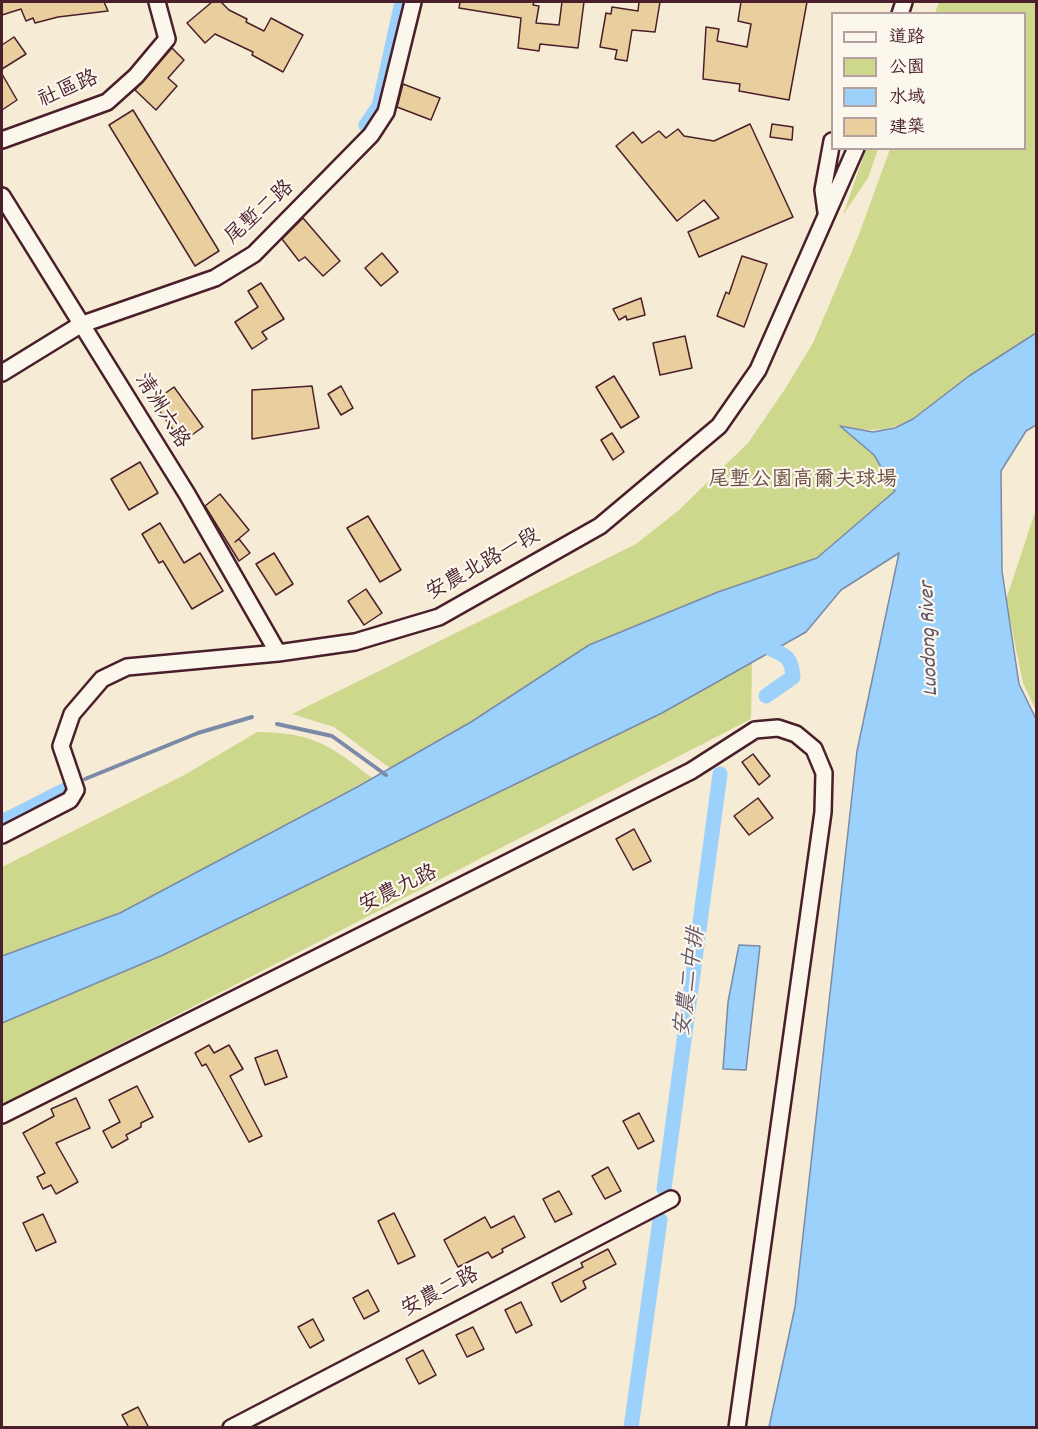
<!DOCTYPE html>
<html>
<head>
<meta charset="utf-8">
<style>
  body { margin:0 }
  #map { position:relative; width:1038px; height:1429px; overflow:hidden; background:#f6ebd5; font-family:Dekko,"LXGW WenKai TC",sans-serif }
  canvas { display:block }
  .frame { position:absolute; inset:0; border:3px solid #4a1f2b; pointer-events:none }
  .legend { position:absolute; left:831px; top:12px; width:195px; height:138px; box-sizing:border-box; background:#fbf7ec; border:2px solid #b4a19f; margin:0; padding:8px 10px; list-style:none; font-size:18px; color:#4a1f2b }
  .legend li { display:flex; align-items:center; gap:12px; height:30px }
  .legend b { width:30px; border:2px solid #b4a19f }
</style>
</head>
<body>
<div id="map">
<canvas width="1038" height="1429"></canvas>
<div class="frame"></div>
<ul class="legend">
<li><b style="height:8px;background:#fbf7ec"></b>道路</li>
<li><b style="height:16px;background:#cdd88c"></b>公園</li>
<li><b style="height:16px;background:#9bd1fa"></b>水域</li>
<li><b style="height:16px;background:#e9ce9e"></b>建築</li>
</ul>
</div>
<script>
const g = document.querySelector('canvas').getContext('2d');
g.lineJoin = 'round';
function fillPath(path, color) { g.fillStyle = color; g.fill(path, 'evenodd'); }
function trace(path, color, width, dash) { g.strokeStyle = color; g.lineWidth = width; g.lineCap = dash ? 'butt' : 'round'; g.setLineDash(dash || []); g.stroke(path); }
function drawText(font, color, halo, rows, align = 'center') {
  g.font = font + ' Dekko,"LXGW WenKai TC",sans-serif'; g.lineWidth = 4.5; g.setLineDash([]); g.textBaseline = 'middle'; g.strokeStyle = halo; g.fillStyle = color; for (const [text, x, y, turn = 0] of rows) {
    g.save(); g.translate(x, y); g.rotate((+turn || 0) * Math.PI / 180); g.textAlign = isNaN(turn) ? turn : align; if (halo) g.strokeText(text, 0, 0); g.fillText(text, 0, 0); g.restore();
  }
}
fillPath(new Path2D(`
  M 939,2 L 1036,2 L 1036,334 L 913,419 C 885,433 871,431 842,426 L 874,455 L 895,491 L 817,558 L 718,592 L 589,645 L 467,725 L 390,768 L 334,727 L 292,714 L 636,544 L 679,510 L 748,443 L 785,389 L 813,343 L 858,237 L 890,149 L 1024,148 L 1024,14 L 935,13 Z
  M 866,149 L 878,149 L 868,178 L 843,215 Z
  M 1036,509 L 1036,710 L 1023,683 L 1006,600 Z
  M 752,662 L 751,719 L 2,1105 L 2,1023 L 163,955 L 662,713 Z
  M 257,732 C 314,733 328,744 372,778 L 120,913 L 2,956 L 2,867 L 188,773 Z`), '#cdd88c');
const water = new Path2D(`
  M 1036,333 L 1036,425 L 1026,431 L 1001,471 L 1002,571 L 1019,684 L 1036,719 L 1036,1427 L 769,1427 L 795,1307 L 857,751 L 899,553 L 841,590 L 806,632 L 662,713 L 163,955 L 2,1023 L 2,956 L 120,913 L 359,786 L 471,722 L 589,645 L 718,592 L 817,558 L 895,491 L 874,455 L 840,426 L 873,432 L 895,428 L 913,419 L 969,376 Z
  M 739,945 L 760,946 L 746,1070 L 723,1069 L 728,1002 Z`);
fillPath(water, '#9bd1fa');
trace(water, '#7b8aa7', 1.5);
trace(new Path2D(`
  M 277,724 L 332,736 L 386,775
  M 85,779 L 198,733 L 252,717`), '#7b8aa7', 4);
trace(new Path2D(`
  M 366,125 L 379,106 L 402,2
  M 760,640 C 774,658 791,646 793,677 L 766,696
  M 2,822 L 69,788
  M 664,1189 L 720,774
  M 631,1428 L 660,1220`), '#9bd1fa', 15);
const building = new Path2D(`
  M 2,2 L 104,2 L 108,11 L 58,17 L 35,23 L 33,18 L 26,21 L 21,9 L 2,15 Z
  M 212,2 L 221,2 L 229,10 L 247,19 L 246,22 L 264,31 L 271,18 L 303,35 L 283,72 L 252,55 L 253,52 L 215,34 L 205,43 L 187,23 Z
  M 460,2 L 534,2 L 533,5 L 539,6 L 536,23 L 559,25 L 562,2 L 584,2 L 578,48 L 540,44 L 539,51 L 518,48 L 521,18 L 459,8 Z
  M 639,2 L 660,2 L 655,32 L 632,30 L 627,61 L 615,59 L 617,50 L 600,47 L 606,13 L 611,14 L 612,7 L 638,11 Z
  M 741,2 L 807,2 L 789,100 L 739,91 L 740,84 L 703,79 L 706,27 L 719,29 L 717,41 L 747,47 L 751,24 L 738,21 Z
  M 14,37 L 26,54 L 2,69 L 2,45 Z
  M 172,48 L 184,60 L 168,78 L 177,86 L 156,110 L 135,90 Z
  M 2,74 L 17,100 L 2,110 Z
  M 403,84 L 440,98 L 431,120 L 397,107 Z
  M 133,110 L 219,251 L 195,266 L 109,125 Z
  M 750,124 L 793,217 L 699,257 L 688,232 L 719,218 L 704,200 L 677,221 L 616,146 L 633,132 L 642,143 L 659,131 L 666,138 L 678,129 L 684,136 L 714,141 Z
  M 772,124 L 793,127 L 792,140 L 770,137 Z
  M 303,218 L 340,261 L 323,276 L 305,257 L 299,261 L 282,239 Z
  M 382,253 L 398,272 L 381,286 L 365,268 Z
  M 742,256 L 767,264 L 744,327 L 717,316 L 726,292 L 729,294 Z
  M 261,283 L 284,319 L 262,332 L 267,339 L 252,349 L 235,322 L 258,307 L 248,291 Z
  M 641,298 L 645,315 L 627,320 L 626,316 L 619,320 L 613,309 Z
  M 685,336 L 692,368 L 660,375 L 653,343 Z
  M 614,376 L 639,417 L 621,428 L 596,387 Z
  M 312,386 L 319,428 L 252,439 L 252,390 Z
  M 341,386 L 353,408 L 341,415 L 328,394 Z
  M 174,387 L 203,427 L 182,442 L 153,402 Z
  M 612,433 L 624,452 L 613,460 L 601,440 Z
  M 140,462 L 158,493 L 129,510 L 111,479 Z
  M 220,494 L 249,530 L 235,542 L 239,539 L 250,553 L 239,561 L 205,506 Z
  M 368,516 L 401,570 L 380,582 L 347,528 Z
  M 160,523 L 184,563 L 200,553 L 223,591 L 192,609 L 163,561 L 159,563 L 142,534 Z
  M 274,553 L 293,584 L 276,595 L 256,564 Z
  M 366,589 L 382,613 L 364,625 L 348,601 Z
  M 753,754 L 770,776 L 759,785 L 742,762 Z
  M 758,798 L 773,818 L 749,835 L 734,816 Z
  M 634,829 L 651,861 L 633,870 L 616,839 Z
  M 209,1045 L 214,1053 L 229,1045 L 243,1069 L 230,1076 L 262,1136 L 249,1142 L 206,1064 L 202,1066 L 195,1053 Z
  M 277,1050 L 287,1077 L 265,1085 L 255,1058 Z
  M 137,1086 L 153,1117 L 141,1123 L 141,1127 L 126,1135 L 128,1139 L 112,1148 L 103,1131 L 120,1122 L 109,1100 Z
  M 76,1098 L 90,1128 L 56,1143 L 78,1182 L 56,1194 L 51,1185 L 43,1189 L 37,1177 L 45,1173 L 23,1133 L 54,1116 L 51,1109 Z
  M 639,1113 L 654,1141 L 638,1149 L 623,1121 Z
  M 608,1167 L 621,1191 L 605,1199 L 592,1176 Z
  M 559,1191 L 572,1214 L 555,1222 L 543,1199 Z
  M 394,1213 L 415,1256 L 398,1264 L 378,1221 Z
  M 43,1214 L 56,1242 L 36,1251 L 23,1223 Z
  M 514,1216 L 525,1237 L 502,1249 L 503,1252 L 492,1258 L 488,1252 L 458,1267 L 444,1240 L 485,1217 L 491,1228 Z
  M 608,1249 L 616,1264 L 583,1281 L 586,1288 L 561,1302 L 552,1283 L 583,1267 L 581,1263 Z
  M 368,1290 L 379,1311 L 364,1319 L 353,1298 Z
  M 521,1302 L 532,1325 L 516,1333 L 505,1310 Z
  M 313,1319 L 324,1340 L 310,1348 L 298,1327 Z
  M 473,1327 L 484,1349 L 467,1357 L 456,1335 Z
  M 423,1350 L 436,1375 L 419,1384 L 406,1359 Z
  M 138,1407 L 149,1428 L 129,1428 L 122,1415 Z`);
fillPath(building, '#e9ce9e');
trace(building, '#4a1f2b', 1.5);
const minor = new Path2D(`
  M 900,14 L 904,2
  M 2,140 L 107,102 L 136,76 L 167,39 L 157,2
  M 2,196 L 187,494 L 278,653
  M 826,212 L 823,190 L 832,141
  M 2,373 L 80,325 L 215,278 L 254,254 L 371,135 L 386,112 L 413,2
  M 2,835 L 70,800 L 76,790 L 61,746 L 72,714 L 102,679 L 127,667 L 278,653 L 355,642 L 439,617 L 600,526 L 719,426 L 758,370 L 856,148
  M 2,1115 L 691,771 L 755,730 L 778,728 L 796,734 L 814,749 L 824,773 L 823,812 L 737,1428
  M 231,1428 L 671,1199`);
trace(minor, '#4a1f2b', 20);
trace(minor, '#fbf7ec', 15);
drawText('21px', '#4a1f2b', '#fbf7ec', [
  ["社區路",69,91,-23],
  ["尾塹二路",261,214,-42],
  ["清洲六路",160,412,58],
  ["安農北路一段",484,566,-29],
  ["安農九路",399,891,-26],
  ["安農二路",441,1294,-27]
]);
drawText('21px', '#6b4d43', '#fbf7ec', [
  ["尾塹公園高爾夫球場",803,482]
]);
drawText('italic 22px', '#625469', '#fbf7ec', [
  ["Luodong River",931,639,-92],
  ["安農二中排",692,982,-82]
]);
</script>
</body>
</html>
